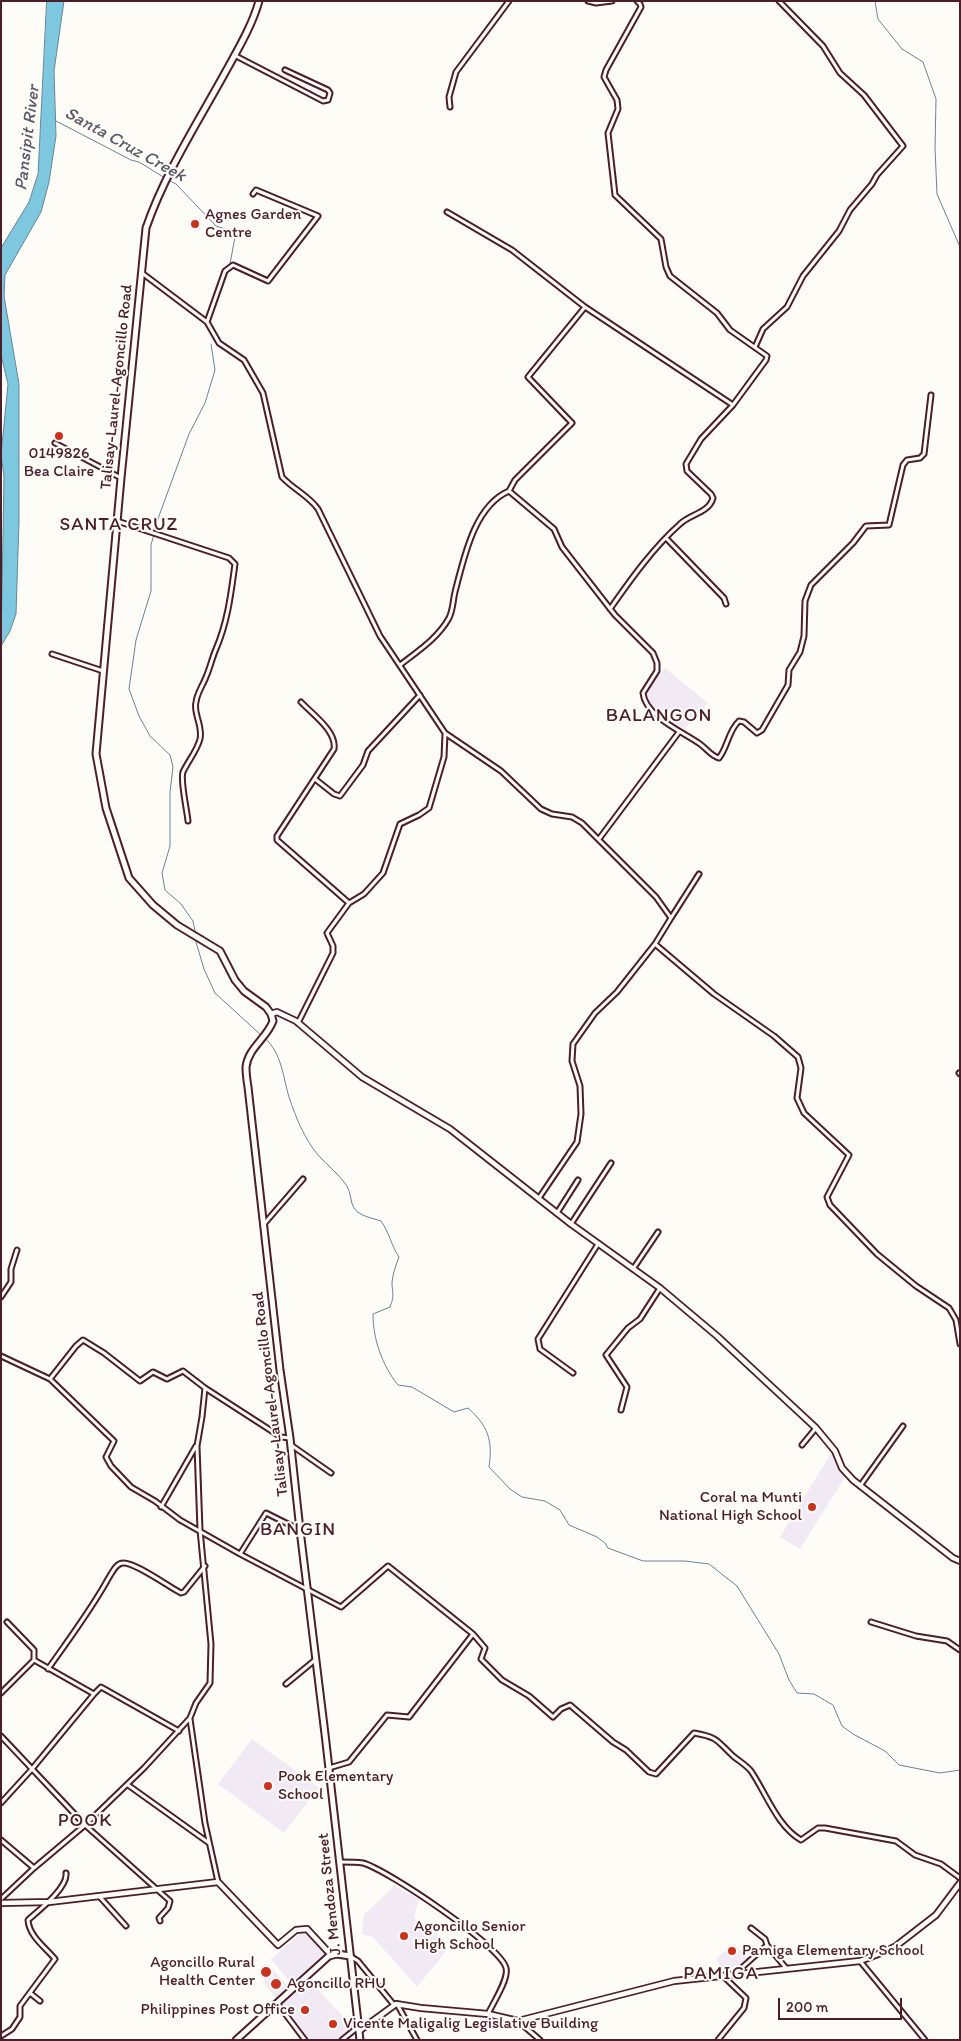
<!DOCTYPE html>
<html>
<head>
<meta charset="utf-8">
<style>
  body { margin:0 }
  #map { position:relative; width:961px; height:2041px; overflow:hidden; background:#fdfcf7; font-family:Itim,sans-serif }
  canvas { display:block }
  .frame { position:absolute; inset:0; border:2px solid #4a1f2b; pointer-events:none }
  .scale { position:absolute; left:778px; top:1998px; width:124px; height:22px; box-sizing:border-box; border:2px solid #4a1f2b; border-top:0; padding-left:6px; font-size:15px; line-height:18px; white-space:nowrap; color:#4a1f2b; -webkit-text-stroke:4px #fdfcf7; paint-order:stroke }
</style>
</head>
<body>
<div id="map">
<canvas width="961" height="2041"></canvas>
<div class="frame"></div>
<div class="scale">200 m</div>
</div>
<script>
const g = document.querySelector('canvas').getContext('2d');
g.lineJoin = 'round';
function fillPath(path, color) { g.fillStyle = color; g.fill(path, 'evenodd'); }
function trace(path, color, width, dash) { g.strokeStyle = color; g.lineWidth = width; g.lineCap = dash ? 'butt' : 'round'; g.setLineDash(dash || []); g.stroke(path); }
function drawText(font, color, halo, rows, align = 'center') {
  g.font = font + ' Itim,sans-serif'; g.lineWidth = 4; g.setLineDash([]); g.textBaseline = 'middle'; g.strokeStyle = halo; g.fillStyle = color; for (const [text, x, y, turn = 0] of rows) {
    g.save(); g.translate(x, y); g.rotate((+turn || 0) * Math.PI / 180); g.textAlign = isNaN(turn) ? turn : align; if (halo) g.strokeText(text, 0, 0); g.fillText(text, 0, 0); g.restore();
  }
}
fillPath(new Path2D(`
  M 665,668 L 708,703 L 682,732 L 647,703 L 644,693 Z
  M 831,1453 L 845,1477 L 800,1549 L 780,1537 Z
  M 252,1739 L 319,1788 L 284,1833 L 218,1784 Z
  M 394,1886 L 419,1899 L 414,1918 L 439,1935 L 436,1940 L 447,1950 L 417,1987 L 373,1937 L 362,1934 L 364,1915 Z
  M 305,1930 L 327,1954 L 292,1985 L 271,1959 Z
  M 733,1943 L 749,1959 L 734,1972 L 725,1971 L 716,1959 Z
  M 268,1964 L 289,1987 L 276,1999 L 263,1982 L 267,1978 L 264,1980 L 258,1973 Z
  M 308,1979 L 353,2027 L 338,2040 L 307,2040 L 280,2004 Z`), '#f1eaf5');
const water = new Path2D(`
  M 47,1 L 64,1 L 54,71 L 56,136 L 49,182 L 41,212 L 5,275 L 4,296 L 19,384 L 19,521 L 16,614 L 10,631 L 1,646 L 4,476 L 1,455 L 8,384 L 1,355 L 1,248 L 29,202 L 38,174 Z`);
fillPath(water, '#7dc8de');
trace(water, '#698496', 1);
trace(new Path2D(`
  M 875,1 L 878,19 L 902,49 L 923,62 L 936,99 L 935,148 L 937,194 L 960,247
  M 56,121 L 131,160 L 139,162 L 165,178
  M 168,180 L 176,184 L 216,226 L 231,231 L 235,237 L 230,264
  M 210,321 L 227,274
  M 195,931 L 193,921 L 181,904 L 165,890 L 162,873 L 170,846 L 170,792 L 173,767 L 170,755 L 150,736 L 139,716 L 129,689 L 136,640 L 151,591 L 151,545 L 159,516 L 189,434 L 205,403 L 215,370 L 211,344
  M 196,942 L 204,969 L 215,993 L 262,1036
  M 265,1038 C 282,1054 283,1077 289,1097 C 296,1118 304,1138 318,1155 C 328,1166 339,1174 347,1186 C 351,1192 350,1202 354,1208 C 359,1216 372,1218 381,1221 C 389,1232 391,1245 399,1257 C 396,1265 393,1273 392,1282 C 392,1294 395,1294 390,1307 L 373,1314 C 373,1339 382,1365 398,1385 L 412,1387 L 454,1412 L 468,1408 C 488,1426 493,1440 489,1467 L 510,1489 L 522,1497 L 545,1501 L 560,1510 L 569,1525 L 597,1537 L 605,1543 L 608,1548 L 643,1561 L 685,1561 L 709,1564 L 737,1586 L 779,1654 L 789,1680 L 797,1693 L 814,1694 L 833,1705 L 842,1726 L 853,1734 L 885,1751 L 899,1765 L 940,1773 L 960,1770`), '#698496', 1);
const minor = new Path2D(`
  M 588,1 L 596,3 L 612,1
  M 234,55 L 323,101 L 328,100 L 330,93 L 328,90 L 285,70
  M 450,107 L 449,97 L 456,72 L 509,1
  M 447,212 L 512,250 L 585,307 L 733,405 L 766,360 L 767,356 L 730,330 L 717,313 L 670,276 L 666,267 L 661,239 L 615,195 L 608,133 L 618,109 L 617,100 L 604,77 L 606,70 L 641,7 L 640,4 L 637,1
  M 142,273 L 207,322 L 219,343 L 244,360 L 263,393 L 282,477 C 293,489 309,496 318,509 L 380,636 L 445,733 L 501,771 L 541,809 L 552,814 L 572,817 L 582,823 L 656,897 L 671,918 L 655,944 L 617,992 L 595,1013 L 573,1044 L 572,1061 L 580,1086 L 581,1114 L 577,1142 L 539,1198
  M 585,307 L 528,377 L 572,423 L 515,480 L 509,491 L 554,529 L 562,547 L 615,615 L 653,653 L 657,663 L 657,671 L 643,693 C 645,716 683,732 700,744 C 707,749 711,756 719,758 C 728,747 728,731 739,721 L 744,722 L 757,733 L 762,730 L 788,685 L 789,670 L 800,652 L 804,636 L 805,601 L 811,585 L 853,543 L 866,526 L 889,525 L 903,465 L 907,460 L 920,458 L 924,454 L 931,395
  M 207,322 L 225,271 L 233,265 L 268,281 L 318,216 L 256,190 L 253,194
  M 755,347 L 763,329 L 787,307 L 803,276 L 839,231 L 850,210 L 872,184 L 877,175 L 903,146 L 864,95 L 840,73 L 823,46 L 779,1
  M 55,443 L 121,478
  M 117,521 L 229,558 L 235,564 C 231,593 228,621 216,649 C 212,658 210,668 206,677 C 203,685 197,693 196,702 C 193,714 203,725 200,739 C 197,751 188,761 183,772 C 180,780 187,810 188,821
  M 666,538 L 724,598 L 726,604
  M 610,609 C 631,579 653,548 680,524 C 690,514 709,513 713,498 L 711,494 L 687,471 L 686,464 L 701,439 L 733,405
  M 52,654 L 103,671
  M 400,665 C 418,651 438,638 449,618 C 453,610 453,600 455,592 C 464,558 474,506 509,491
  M 301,702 C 312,714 337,731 334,749 L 277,836 L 277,840 L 349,903
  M 315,779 L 334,794 L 340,796 L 363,765 L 368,751 L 420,695
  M 599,839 L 679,732
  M 671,918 L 699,874
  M 655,944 L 714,994 L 774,1036 L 798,1057 L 801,1068 L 797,1098 L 804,1113 L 849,1155 L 827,1197 L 830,1205 L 877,1254 L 916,1286 L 949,1308 L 956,1320 L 960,1344
  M 298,1023 L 333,953 L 333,946 L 327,933 L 349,903 L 364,894 L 383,873 L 400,824 L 419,815 L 429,808 L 444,757 L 445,734
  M 959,1073 L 960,1074
  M 557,1213 L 578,1180
  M 264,1224 L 303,1179
  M 571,1224 L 611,1163
  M 633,1269 L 658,1232
  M 1,1297 L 11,1282 L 11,1269 L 17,1250
  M 1,1356 L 50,1379
  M 573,1373 L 540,1349 L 538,1339 L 598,1244
  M 621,1410 L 627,1387 L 606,1355 L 628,1328 L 640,1319 L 660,1288
  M 290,1438 L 281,1437 L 205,1388 L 183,1371 L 167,1379 L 153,1372 L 140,1381 L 104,1353 L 83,1340 L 76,1346 L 50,1379 L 114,1441 L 106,1457 L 111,1466 L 131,1487 L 155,1501 L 180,1520 L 240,1554 L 266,1513 L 300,1530
  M 291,1445 L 331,1473
  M 802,1445 L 816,1428
  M 860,1486 L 903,1426
  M 161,1507 L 196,1446
  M 240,1554 L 341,1607 L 388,1566 L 473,1634 L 485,1648 L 481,1659 L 502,1680 L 529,1696 L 553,1717 L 561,1709 L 570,1705 L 613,1742 L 626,1750 L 649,1772 L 656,1774 L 694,1733 C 718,1737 717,1741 733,1756 C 739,1761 746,1765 751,1771 C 766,1793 777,1826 801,1840 L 818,1828 L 825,1828 L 896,1841 L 915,1855 L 941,1864 L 960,1878
  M 7,1622 L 34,1650 L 34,1660 L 94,1694 L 101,1687 L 179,1731
  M 871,1622 L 916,1636 L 947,1641 L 960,1650
  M 48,1669 C 69,1639 91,1610 108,1579 C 112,1573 116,1563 123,1563 C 135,1562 169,1587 181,1593 L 184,1592 L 205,1566
  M 286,1684 L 315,1660
  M 1,1693 L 34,1660
  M 190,1719 L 205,1823 L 218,1882
  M 1,1736 L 85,1825 L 170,1901 L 168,1908 L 159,1918 L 160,1921
  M 329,1768 L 349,1762 L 387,1715 L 409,1717 L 473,1634
  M 128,1785 L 209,1843
  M 1,1803 L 32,1769 L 94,1694
  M 1,1840 L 34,1868
  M 340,1862 C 347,1862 356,1862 363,1863 C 386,1869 501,1946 506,1968 C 509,1979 493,2003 488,2014
  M 99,1896 L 126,1926
  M 1,1899 L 34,1868 L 85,1825 L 144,1768 L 190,1718 L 196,1703 L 210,1683 L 211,1644 L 200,1530 L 197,1446 L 202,1417 L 205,1388
  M 751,1928 L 765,1939 L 767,1945
  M 350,1956 L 358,1961 L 394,2005
  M 860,1961 L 925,2040
  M 736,1973 L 767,1945 L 786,1968
  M 30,1993 L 40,2001
  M 277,2003 L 305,2040
  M 397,2004 L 417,2040
  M 518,2021 L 540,2040
  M 1,2036 L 12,2029 L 20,2017 L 20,2006 L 55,1959 C 45,1947 29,1936 28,1920 C 38,1911 68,1888 66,1873
  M 342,2040 L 358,2027
  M 718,2040 L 744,2008 L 746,1998 L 723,1976`);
const tertiary = new Path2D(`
  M 271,1014 L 277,1012 L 296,1021 L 362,1077 L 450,1129 L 571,1224 L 660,1288 L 717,1336 L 816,1428 L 835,1451 L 842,1468 L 853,1480 L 953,1558 L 960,1561
  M 1,1903 L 49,1902 L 218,1882 L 278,1945 L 296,1930 L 307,1929 L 331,1955
  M 359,2031 L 396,2004 L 421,2008 L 488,2014 L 518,2021 L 674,1981 L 860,1961 L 886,1951 L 896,1946 L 936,1915 L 960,1883`);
const secondary = new Path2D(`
  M 259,1 C 252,26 238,49 226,71 C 198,122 165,173 146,228 L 121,478 L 96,754 L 106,808 L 129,878 L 153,905 L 177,925 L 220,951 L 235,980 L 244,991 L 266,1007 L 271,1014 L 273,1021 C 267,1038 248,1048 246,1067 C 246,1073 247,1081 248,1087 L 280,1370 L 290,1438 L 300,1530 L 325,1734 L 360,2040
  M 236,2040 L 329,1956 L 337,1954 L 350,1956`);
trace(minor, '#4a1f2b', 7);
trace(tertiary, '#4a1f2b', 8);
trace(secondary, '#4a1f2b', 9);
trace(minor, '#fdfcf7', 3);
trace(tertiary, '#fdfcf7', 4.5);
trace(secondary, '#fdfcf7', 5);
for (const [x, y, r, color] of [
  [195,224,5,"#c8321e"],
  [59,436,5,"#c8321e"],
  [812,1507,5,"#c8321e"],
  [268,1786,5,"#c8321e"],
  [404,1936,5,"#c8321e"],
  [732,1951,5,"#c8321e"],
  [266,1972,6,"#c8321e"],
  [276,1984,6,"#c8321e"],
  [305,2010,5,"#c8321e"],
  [333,2024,5,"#c8321e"]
]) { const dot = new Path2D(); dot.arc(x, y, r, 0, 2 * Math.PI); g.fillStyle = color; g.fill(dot); trace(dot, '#fdfcf7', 2); }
drawText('16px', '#4a1f2b', '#fdfcf7', [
  ["Agnes Garden",205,215],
  ["Centre",205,233],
  ["0149826",59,454,"center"],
  ["Bea Claire",59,472,"center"],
  ["Coral na Munti",802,1498,"right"],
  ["National High School",802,1516,"right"],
  ["Pook Elementary",278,1777],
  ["School",278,1795],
  ["Agoncillo Senior",414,1927],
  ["High School",414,1945],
  ["Pamiga Elementary School",742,1951],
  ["Agoncillo Rural",255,1963,"right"],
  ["Health Center",255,1981,"right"],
  ["Agoncillo RHU",287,1984],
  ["Philippines Post Office",295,2010,"right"],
  ["Vicente Maligalig Legislative Building",343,2024]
], 'left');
drawText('16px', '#4a1f2b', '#fdfcf7', [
  ["Talisay-Laurel-Agoncillo Road",117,387,-84],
  ["Talisay-Laurel-Agoncillo Road",271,1394,-97],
  ["J. Mendoza Street",330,1894,-96]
]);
drawText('italic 18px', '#5c5a6a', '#fdfcf7', [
  ["Pansipit River",28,138,-83],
  ["Santa Cruz Creek",125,145,29]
]);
g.letterSpacing = '1px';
drawText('19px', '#4a1f2b', '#fdfcf7', [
  ["SANTA CRUZ",119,525],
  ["BALANGON",659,716],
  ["BANGIN",298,1530],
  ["POOK",85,1821],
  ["PAMIGA",721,1974]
]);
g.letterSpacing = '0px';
</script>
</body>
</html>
